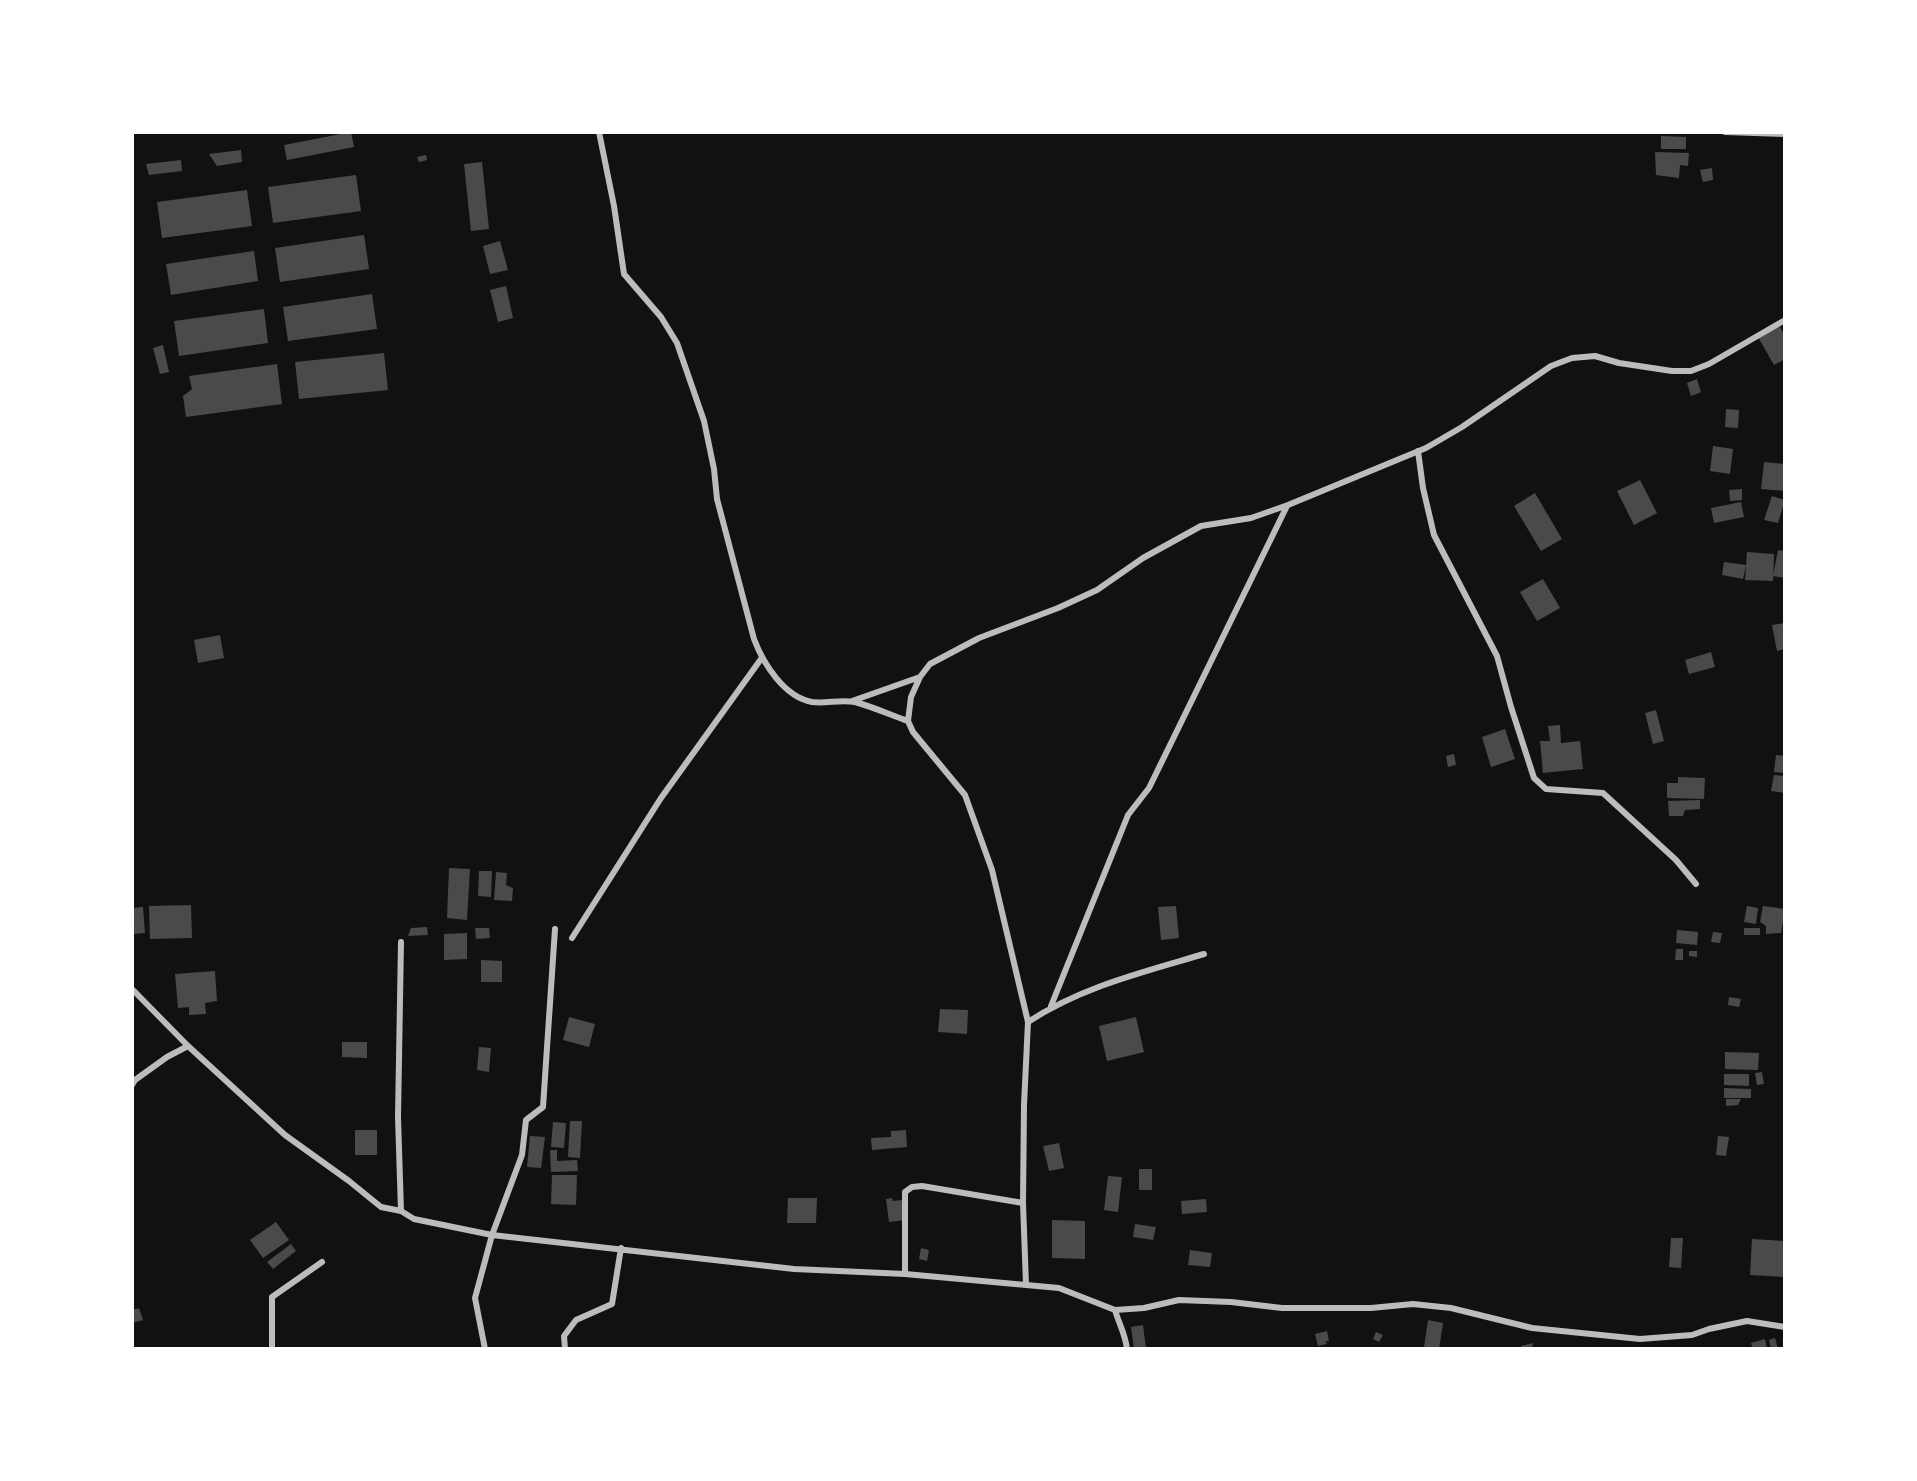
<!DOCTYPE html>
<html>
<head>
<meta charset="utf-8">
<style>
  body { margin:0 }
  #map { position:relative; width:1917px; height:1481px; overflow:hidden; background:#111; font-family:"Fira Sans",sans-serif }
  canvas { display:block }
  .frame { position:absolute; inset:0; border:134px solid #fff; pointer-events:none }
</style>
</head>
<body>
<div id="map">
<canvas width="1917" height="1481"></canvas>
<div class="frame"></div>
</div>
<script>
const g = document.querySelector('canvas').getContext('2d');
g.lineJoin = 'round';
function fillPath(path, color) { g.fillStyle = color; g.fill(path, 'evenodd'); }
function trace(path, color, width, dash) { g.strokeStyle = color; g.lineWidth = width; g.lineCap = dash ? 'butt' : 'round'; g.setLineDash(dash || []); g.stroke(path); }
fillPath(new Path2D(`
  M 351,132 L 354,147 L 287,160 L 284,145 Z
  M 1661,136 L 1686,137 L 1686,149 L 1661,149 Z
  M 241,150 L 242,162 L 217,166 L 209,154 Z
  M 1655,152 L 1689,153 L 1688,166 L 1680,165 L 1679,178 L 1656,175 Z
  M 426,155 L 427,160 L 419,162 L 417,157 Z
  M 181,160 L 182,171 L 149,175 L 146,164 Z
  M 482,162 L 489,229 L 471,231 L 464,164 Z
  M 1712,168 L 1713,180 L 1703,182 L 1700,170 Z
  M 356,175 L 361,211 L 273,223 L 268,187 Z
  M 247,190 L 252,226 L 162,238 L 157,202 Z
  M 364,235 L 369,269 L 280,282 L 275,248 Z
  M 500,241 L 508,270 L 490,274 L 483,246 Z
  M 254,251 L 258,281 L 171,295 L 166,264 Z
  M 506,286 L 513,318 L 498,322 L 490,290 Z
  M 372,294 L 377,329 L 288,341 L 283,307 Z
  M 264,309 L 268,343 L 179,356 L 174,321 Z
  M 1779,325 L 1785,336 L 1785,359 L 1774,365 L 1758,337 Z
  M 163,345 L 169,372 L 160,374 L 153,348 Z
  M 384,353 L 388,390 L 299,399 L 295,362 Z
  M 277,364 L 282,404 L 186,417 L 183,396 L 192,389 L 189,376 Z
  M 1697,379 L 1701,392 L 1691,396 L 1687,383 Z
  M 1726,409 L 1739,410 L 1738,428 L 1725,427 Z
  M 1713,446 L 1733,449 L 1730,474 L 1710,471 Z
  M 1764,462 L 1785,464 L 1785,491 L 1761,489 Z
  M 1640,480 L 1657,513 L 1634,525 L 1617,491 Z
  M 1742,489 L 1742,500 L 1730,501 L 1729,490 Z
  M 1535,493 L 1562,539 L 1541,551 L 1514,506 Z
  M 1772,496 L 1785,500 L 1778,523 L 1764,520 Z
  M 1741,502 L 1744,517 L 1714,523 L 1711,508 Z
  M 1778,550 L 1785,551 L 1785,578 L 1773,576 Z
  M 1747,552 L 1774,554 L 1773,581 L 1745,580 Z
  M 1724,562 L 1746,565 L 1743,579 L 1722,575 Z
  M 1543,579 L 1560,608 L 1537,621 L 1520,592 Z
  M 1785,623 L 1785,649 L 1777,651 L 1772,625 Z
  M 220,635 L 224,658 L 198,663 L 194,640 Z
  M 1711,652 L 1715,667 L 1689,674 L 1685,660 Z
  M 1656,710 L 1664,741 L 1653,744 L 1645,713 Z
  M 1560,725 L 1561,743 L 1580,741 L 1583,769 L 1543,773 L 1540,741 L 1550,741 L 1548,726 Z
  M 1505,729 L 1515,759 L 1491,767 L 1482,737 Z
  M 1454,754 L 1456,765 L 1448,767 L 1446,756 Z
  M 1776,755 L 1785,756 L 1785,773 L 1774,772 Z
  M 1774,775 L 1785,776 L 1785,793 L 1771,791 Z
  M 1678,777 L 1705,778 L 1704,799 L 1667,798 L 1667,783 L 1678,783 Z
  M 1700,800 L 1700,809 L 1685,810 L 1683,816 L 1669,816 L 1668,801 Z
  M 449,868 L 470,869 L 467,920 L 447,918 Z
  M 479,871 L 492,871 L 491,897 L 478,896 Z
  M 496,872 L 507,873 L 506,885 L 513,888 L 512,901 L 494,900 Z
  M 191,905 L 192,938 L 150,939 L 149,906 Z
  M 1176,906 L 1179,938 L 1161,940 L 1158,907 Z
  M 1747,906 L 1758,908 L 1756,924 L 1744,922 Z
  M 1763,906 L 1785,909 L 1781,933 L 1766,934 L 1766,926 L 1760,922 Z
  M 143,907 L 145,933 L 132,934 L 132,908 Z
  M 427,927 L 428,935 L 408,936 L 411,928 Z
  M 475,928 L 489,928 L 490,938 L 476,939 Z
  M 1744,928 L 1760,928 L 1760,935 L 1744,935 Z
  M 1677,930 L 1698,932 L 1697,945 L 1676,943 Z
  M 1713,932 L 1722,933 L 1720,943 L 1711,942 Z
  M 467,933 L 467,959 L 444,960 L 444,934 Z
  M 1676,949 L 1683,949 L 1683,960 L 1675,960 Z
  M 1689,951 L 1697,951 L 1697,957 L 1689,956 Z
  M 481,960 L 502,961 L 502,982 L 481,982 Z
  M 215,971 L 217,1001 L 205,1003 L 206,1014 L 189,1015 L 189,1007 L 178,1008 L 175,974 Z
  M 1729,997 L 1741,999 L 1739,1007 L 1728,1005 Z
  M 940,1009 L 968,1010 L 967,1034 L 938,1032 Z
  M 569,1017 L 595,1024 L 589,1047 L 563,1040 Z
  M 1136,1017 L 1144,1052 L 1107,1061 L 1099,1026 Z
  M 342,1042 L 367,1042 L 367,1058 L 342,1057 Z
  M 479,1047 L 491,1048 L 489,1072 L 477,1070 Z
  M 1725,1052 L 1759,1053 L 1758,1070 L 1725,1069 Z
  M 1762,1072 L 1764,1084 L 1757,1085 L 1755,1073 Z
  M 1724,1074 L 1749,1074 L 1749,1086 L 1724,1085 Z
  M 1724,1088 L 1751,1089 L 1751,1098 L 1724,1098 Z
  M 1726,1099 L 1741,1099 L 1738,1105 L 1726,1106 Z
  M 570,1121 L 582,1121 L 580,1158 L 568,1157 Z
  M 553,1122 L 566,1123 L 564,1148 L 551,1147 Z
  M 355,1130 L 377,1130 L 377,1155 L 355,1155 Z
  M 906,1130 L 907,1147 L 872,1150 L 871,1138 L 891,1137 L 891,1131 Z
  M 530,1136 L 545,1137 L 541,1168 L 527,1167 Z
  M 1718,1136 L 1729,1137 L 1726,1156 L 1716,1155 Z
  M 1059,1143 L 1064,1168 L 1049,1171 L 1043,1146 Z
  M 550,1150 L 557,1150 L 557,1161 L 577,1160 L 578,1171 L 551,1172 Z
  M 1139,1169 L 1152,1169 L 1152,1190 L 1139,1190 Z
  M 552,1175 L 577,1175 L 576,1205 L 551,1204 Z
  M 1108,1176 L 1122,1177 L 1118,1212 L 1104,1210 Z
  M 788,1198 L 817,1198 L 816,1223 L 787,1223 Z
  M 892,1198 L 893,1201 L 902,1200 L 905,1220 L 889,1222 L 886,1199 Z
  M 1206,1199 L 1207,1212 L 1182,1214 L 1181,1201 Z
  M 1052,1220 L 1085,1221 L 1085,1259 L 1052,1258 Z
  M 276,1222 L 289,1240 L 263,1258 L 250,1240 Z
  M 1135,1224 L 1156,1227 L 1153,1240 L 1133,1237 Z
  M 1671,1238 L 1683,1238 L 1681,1268 L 1669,1267 Z
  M 1752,1239 L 1785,1241 L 1785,1277 L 1750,1275 Z
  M 291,1244 L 296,1251 L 273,1269 L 267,1262 Z
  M 921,1248 L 929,1250 L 927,1261 L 919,1259 Z
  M 1190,1250 L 1212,1253 L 1210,1267 L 1188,1265 Z
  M 139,1308 L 143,1320 L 132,1323 L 132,1310 Z
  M 1428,1320 L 1443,1323 L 1439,1349 L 1424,1347 Z
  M 1143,1325 L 1146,1349 L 1134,1349 L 1131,1327 Z
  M 1327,1331 L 1329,1341 L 1326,1341 L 1327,1344 L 1318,1346 L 1315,1334 Z
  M 1376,1332 L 1383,1335 L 1379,1342 L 1373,1339 Z
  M 1775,1338 L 1778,1349 L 1771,1349 L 1769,1340 Z
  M 1765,1339 L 1767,1349 L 1753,1349 L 1751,1343 Z
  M 1533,1343 L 1532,1349 L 1521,1349 L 1521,1346 Z`), '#4a4a4a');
trace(new Path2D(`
  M 599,132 L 614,206 L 624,274 L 661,317 L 677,343 L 704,421 L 714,469 L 717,499 L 754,639 C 763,663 784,697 812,702 C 826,704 841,699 855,702 C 873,707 891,715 908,721
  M 1725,132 L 1785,134
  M 1418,451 L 1423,488 L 1434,535 L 1497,656 L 1511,707 L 1534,778 L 1546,789 L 1603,793 L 1676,860 L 1696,884
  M 852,701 L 920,677
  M 572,938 L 661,798 L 761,659
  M 132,989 L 188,1046 L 285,1135 L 349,1181 L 381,1207 L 401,1211 L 414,1219 L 492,1235 L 794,1269 L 905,1274 L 1059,1288 L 1115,1310 L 1144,1308 L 1179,1300 L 1231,1302 L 1282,1308 L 1371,1308 L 1413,1304 L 1451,1308 L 1532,1328 L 1640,1339 L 1692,1335 L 1709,1329 L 1747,1321 L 1785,1327
  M 1051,1006 L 1128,815 L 1149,788 L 1287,506
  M 1028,1022 C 1081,987 1143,972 1204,954
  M 132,1085 L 135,1080 L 167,1057 L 188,1046
  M 401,1211 L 398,1117 L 401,942
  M 905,1274 L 905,1192 L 912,1187 L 922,1186 L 1023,1203
  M 1026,1285 L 1023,1203 L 1024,1105 L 1028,1022 L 992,870 L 965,795 L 913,732 L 908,721 L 911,697 L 920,677 L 930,664 L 979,638 L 1058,608 L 1097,590 L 1143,558 L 1201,526 L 1251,518 L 1288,505 L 1426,448 L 1462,427 L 1551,366 L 1572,358 L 1595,356 L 1619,363 L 1672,371 L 1691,371 L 1709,364 L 1785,320
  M 1115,1310 C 1119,1324 1125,1333 1127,1349
  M 272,1349 L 272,1297 L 322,1262
  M 485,1349 L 475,1298 L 492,1235 L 522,1155 L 526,1120 L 543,1107 L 555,929
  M 565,1349 L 564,1336 L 576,1320 L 612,1304 L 621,1248`), '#bcbcbc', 6);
</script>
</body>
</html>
